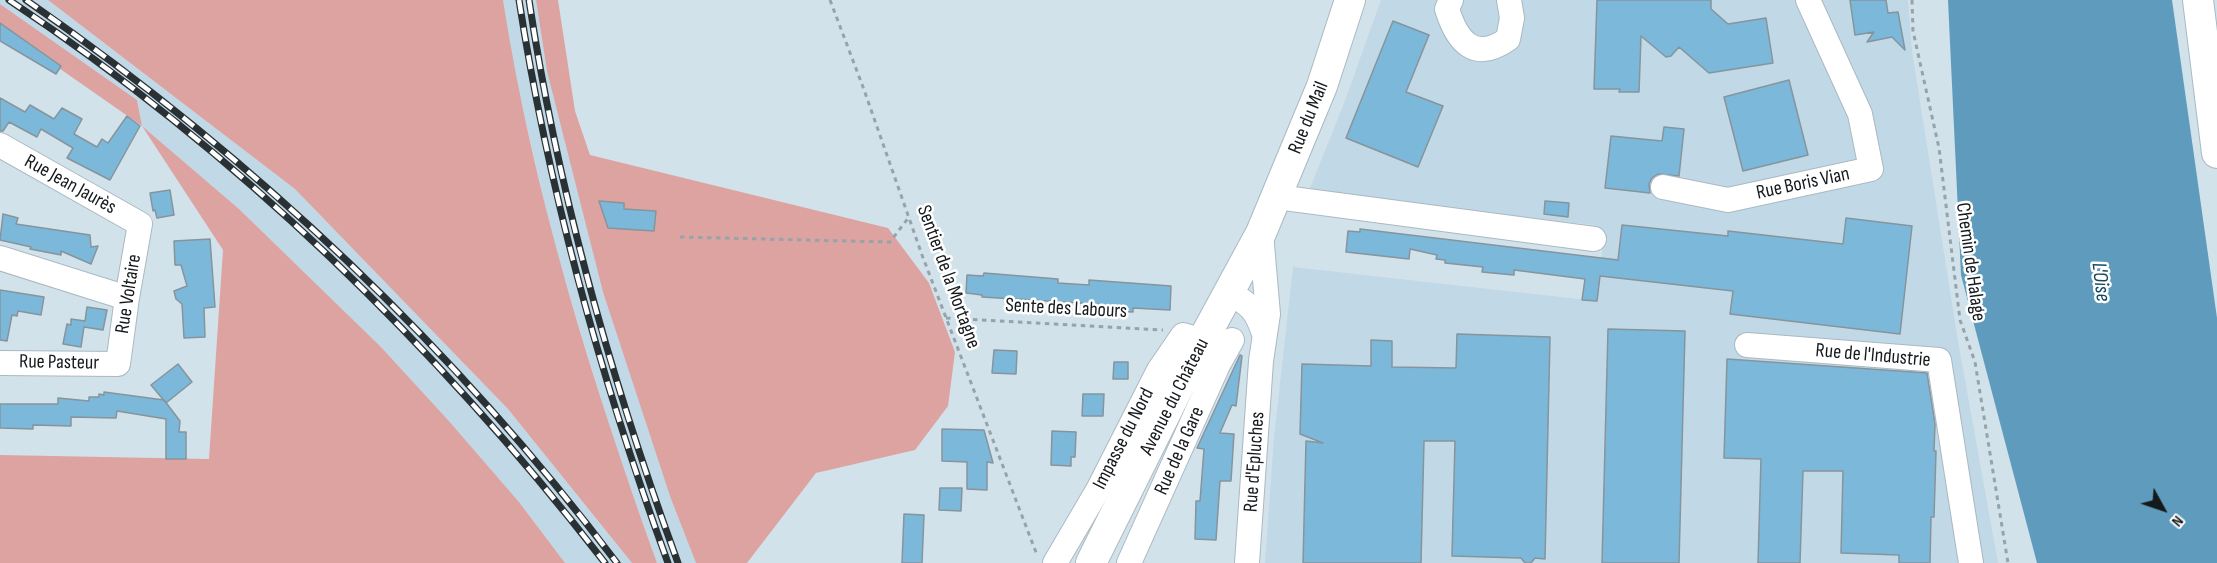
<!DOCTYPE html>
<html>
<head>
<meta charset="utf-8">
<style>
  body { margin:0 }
  #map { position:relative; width:2217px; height:563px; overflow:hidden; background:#d2e2eb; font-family:"Sofia Sans Condensed",sans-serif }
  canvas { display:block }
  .north { position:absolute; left:2133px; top:479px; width:60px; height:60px; -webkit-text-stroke:4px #fff; paint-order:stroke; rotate:130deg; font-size:16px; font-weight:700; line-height:24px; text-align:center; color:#14191c }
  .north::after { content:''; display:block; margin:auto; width:21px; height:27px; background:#14191c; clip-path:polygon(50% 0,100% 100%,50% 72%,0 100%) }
</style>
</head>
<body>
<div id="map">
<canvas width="2217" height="563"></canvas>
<div class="north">N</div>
</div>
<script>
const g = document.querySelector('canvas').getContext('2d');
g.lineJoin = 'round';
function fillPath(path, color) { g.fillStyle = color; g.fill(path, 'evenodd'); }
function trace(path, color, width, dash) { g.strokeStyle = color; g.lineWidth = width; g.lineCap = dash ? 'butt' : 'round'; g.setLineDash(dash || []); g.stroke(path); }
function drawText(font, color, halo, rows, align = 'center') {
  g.font = font + ' "Sofia Sans Condensed",sans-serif'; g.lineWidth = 5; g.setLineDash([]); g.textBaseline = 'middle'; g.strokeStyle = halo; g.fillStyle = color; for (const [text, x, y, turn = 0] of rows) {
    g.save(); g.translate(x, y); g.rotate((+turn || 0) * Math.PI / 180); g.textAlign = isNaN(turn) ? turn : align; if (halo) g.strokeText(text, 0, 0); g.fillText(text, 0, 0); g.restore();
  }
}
fillPath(new Path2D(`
  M 0,0 L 48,0 L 295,189 L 508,409 L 632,563 L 565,563 L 519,502 L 448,420 L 381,347 L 239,209 L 142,126 L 137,100 L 0,4 Z
  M 503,0 L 536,0 L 547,71 L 671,499 L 696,563 L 657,563 L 615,445 L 555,248 L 514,71 Z
  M 1381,0 L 1908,0 L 1912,51 L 1958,341 L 1998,563 L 1265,563 L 1274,437 L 1293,267 L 1597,301 L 1604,233 L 1594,231 L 1594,225 L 1308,193 L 1343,106 Z`), '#c1d8e6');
fillPath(new Path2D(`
  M 48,0 L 503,0 C 533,193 591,379 657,563 L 632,563 L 508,409 L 295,189 Z
  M 536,0 L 558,0 L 575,111 L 590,155 L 888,228 L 929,283 L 955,352 L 948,406 L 915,450 L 816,473 L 747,563 L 696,563 L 671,499 L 603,292 L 547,71 Z
  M 0,4 L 137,100 L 142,126 L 239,209 L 381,347 L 448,420 L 519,502 L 565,563 L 0,563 L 0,455 L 209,459 L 223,250 L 142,126 L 0,27 Z`), '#dda3a1');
fillPath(new Path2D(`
  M 1948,0 L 2172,0 L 2217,318 L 2217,563 L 2037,563 L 1961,275 Z`), '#5f9bbc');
const building = new Path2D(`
  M 1597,0 L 1711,0 L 1711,9 L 1728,24 L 1766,18 L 1773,63 L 1709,73 L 1679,47 L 1671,56 L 1666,57 L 1641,36 L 1639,92 L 1619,92 L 1620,89 L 1594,89 Z
  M 1850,0 L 1886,0 L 1888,13 L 1898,12 L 1905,50 L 1892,37 L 1867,42 L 1874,32 L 1855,35 Z
  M 1393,21 L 1429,35 L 1406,92 L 1443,106 L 1418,167 L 1346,138 Z
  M 0,23 L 61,66 L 56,74 L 0,41 Z
  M 1789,80 L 1808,155 L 1743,171 L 1724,97 Z
  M 0,98 L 25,112 L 30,105 L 54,119 L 62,108 L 82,119 L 74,134 L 97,147 L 102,139 L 108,143 L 127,116 L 140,126 L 110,180 L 67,158 L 73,148 L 41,129 L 37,137 L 9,122 L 3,131 L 0,131 Z
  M 1664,127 L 1684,129 L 1679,176 L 1658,174 L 1652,178 L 1649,184 L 1650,193 L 1605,188 L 1611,136 L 1662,141 Z
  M 170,190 L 174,215 L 157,218 L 155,210 L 153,211 L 150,193 Z
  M 599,201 L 624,203 L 624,209 L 656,211 L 654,231 L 608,228 Z
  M 1545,201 L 1569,203 L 1568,217 L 1544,214 Z
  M 3,214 L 18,218 L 16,224 L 90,235 L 91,247 L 98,246 L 91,264 L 61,251 L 61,255 L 30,249 L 31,247 L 0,240 Z
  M 1846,218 L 1912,226 L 1900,334 L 1730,314 L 1733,291 L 1600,276 L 1597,301 L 1582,300 L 1585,279 L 1514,270 L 1514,275 L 1482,272 L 1483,267 L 1445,263 L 1445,260 L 1436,259 L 1437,255 L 1410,249 L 1409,259 L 1346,252 L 1348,231 L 1360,232 L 1360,229 L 1618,260 L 1622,225 L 1728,236 L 1728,231 L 1843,244 Z
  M 210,239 L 215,307 L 204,308 L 205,337 L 184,338 L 182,304 L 176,299 L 174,291 L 187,286 L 181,265 L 175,265 L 174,241 Z
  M 984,273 L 1058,279 L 1058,283 L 1089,285 L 1089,280 L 1171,286 L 1170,310 L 1133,308 L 1133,312 L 1112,311 L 1112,305 L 982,297 L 982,295 L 966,293 L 967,275 L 983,276 Z
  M 0,290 L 44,297 L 41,315 L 18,311 L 17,316 L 12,315 L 7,341 L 0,340 Z
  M 87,307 L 107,310 L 103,330 L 84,327 L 81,347 L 63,344 L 67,324 L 71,325 L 71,319 L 85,321 Z
  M 1608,329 L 1685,331 L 1679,563 L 1602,563 Z
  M 1457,334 L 1550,337 L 1545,559 L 1535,558 L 1531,563 L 1525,563 L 1521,558 L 1452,556 L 1455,441 L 1424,441 L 1421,563 L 1303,563 L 1306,441 L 1323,443 L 1300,434 L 1302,364 L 1371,366 L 1371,340 L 1392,341 L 1392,367 L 1456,368 Z
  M 994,350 L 1017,351 L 1016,374 L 992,373 Z
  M 1240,355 L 1242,356 L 1236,406 L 1232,405 L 1220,433 L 1234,434 L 1231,481 L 1220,481 L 1216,540 L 1195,539 L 1196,501 L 1200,501 L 1204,449 L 1197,448 Z
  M 1727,359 L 1927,373 L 1935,424 L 1934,451 L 1936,451 L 1934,517 L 1931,517 L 1930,563 L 1899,563 L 1899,555 L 1841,553 L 1843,471 L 1803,471 L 1800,563 L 1758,563 L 1761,459 L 1724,458 Z
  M 1114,362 L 1128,362 L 1128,379 L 1113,379 Z
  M 178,364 L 192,382 L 166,403 L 151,385 Z
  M 104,392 L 164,400 L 180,421 L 179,432 L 186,432 L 186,459 L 166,459 L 166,419 L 117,411 L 116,418 L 71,417 L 71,426 L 33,425 L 33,429 L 0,428 L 0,404 L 58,404 L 58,398 L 89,401 L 89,397 L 99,397 L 99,394 L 104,395 Z
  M 1083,394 L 1104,394 L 1103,416 L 1082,416 Z
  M 942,429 L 984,430 L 993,463 L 987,462 L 987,490 L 967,489 L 967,462 L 942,461 Z
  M 1052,431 L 1076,432 L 1075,457 L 1071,457 L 1071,466 L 1051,465 Z
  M 940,488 L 962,488 L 961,511 L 939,510 Z
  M 904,514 L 924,515 L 922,563 L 902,563 Z`);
fillPath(building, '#7cb8da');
trace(building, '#86949c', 1.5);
const minor = new Path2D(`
  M 1451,0 L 1447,9 C 1457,41 1474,63 1508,39 L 1512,18 L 1509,0
  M 0,145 L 140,224 L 127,298 L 118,364 L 0,363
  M 1663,187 L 1728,200 L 1871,169 L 1860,114 L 1808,0
  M 1277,197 L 1594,239
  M 0,258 L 127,298
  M 1229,293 C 1250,304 1257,311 1264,334
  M 1747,345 L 1939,360 L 1971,563
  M 1055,563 L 1099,488 L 1159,370 L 1183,335 L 1203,341
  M 1129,563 L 1218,365 L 1232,340
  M 1247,563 L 1261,361 L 1268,314 L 1261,233`);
const major = new Path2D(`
  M 2198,0 L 2217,153
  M 1091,563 L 1191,362 L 1261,233 L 1322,86 L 1350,0`);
trace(minor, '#aab9c2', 26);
trace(major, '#aab9c2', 32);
trace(new Path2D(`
  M 830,0 L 863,87 L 922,255 L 1037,555
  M 1912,0 L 1913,31 L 1939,148 L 1960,320 L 1975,362 L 2008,563
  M 680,237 L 890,242 L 909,217
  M 946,318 L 1163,330`), '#96a3aa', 3, [4.5, 4.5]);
trace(minor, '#fff', 24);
trace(major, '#fff', 30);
const rail = new Path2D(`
  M 9,0 C 237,151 438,347 605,563
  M 26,0 C 251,156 452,345 617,563
  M 519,0 C 549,193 601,380 668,563
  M 529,0 C 558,193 611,380 678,563`);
trace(rail, '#2a3134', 7);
trace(rail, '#fff', 4.5, [14]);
drawText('20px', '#14191c', '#fff', [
  ["Rue du Mail",1309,118,-68],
  ["Rue Boris Vian",1803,184,-12],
  ["Rue Jean Jaurès",70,185,29],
  ["Chemin de Halage",1970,262,82],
  ["Sentier de la Mortagne",948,277,70],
  ["Rue Voltaire",129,294,-81],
  ["Sente des Labours",1066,309,3],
  ["Rue de l'Industrie",1873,356,5],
  ["Rue Pasteur",59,363,1],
  ["Avenue du Château",1175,397,-63],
  ["Impasse du Nord",1124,439,-63],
  ["Rue de la Gare",1180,451,-66],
  ["Rue d'Epluches",1255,462,-86]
]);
drawText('italic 21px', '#15465e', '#fff', [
  ["L'Oise",2100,282,83]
]);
</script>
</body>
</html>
